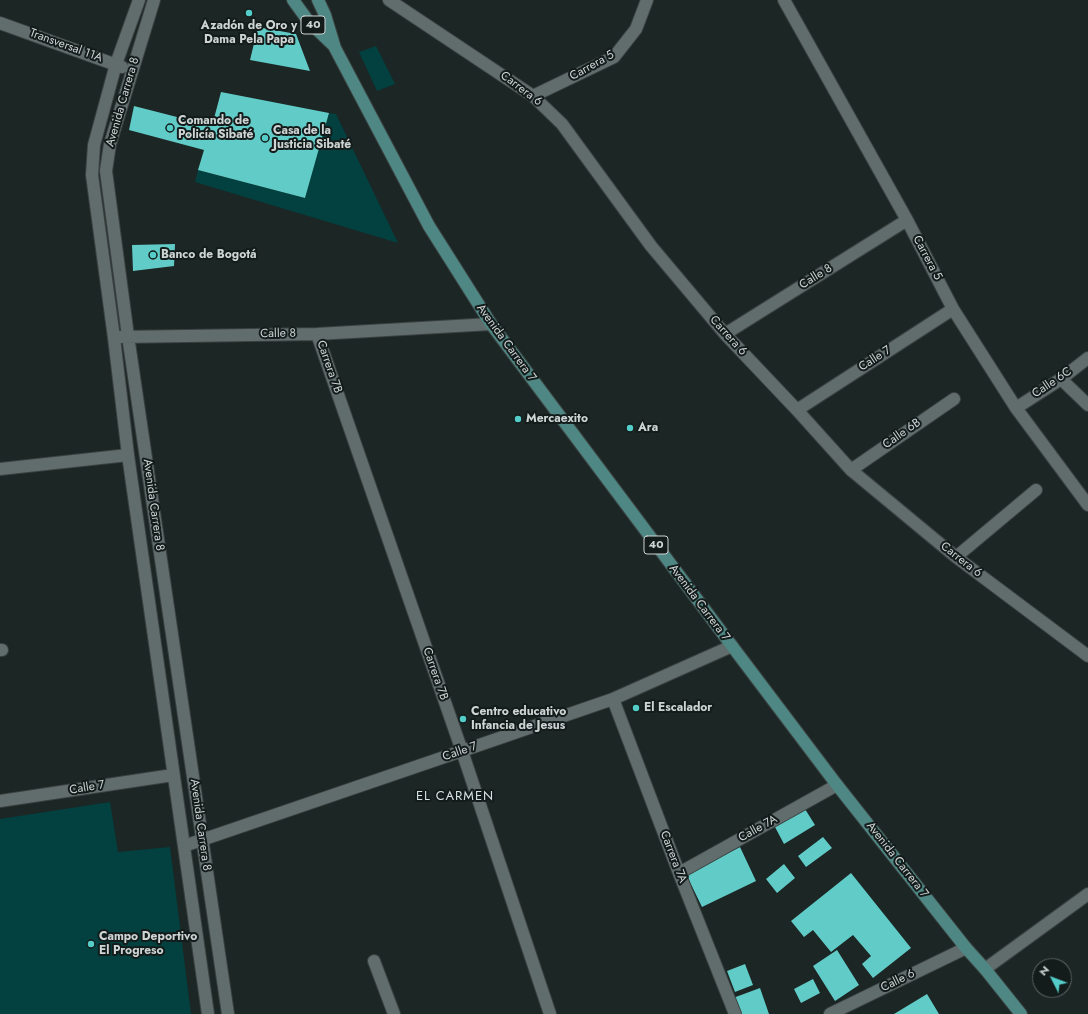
<!DOCTYPE html>
<html>
<head>
<meta charset="utf-8">
<style>
  body { margin:0 }
  #map { position:relative; width:1088px; height:1014px; overflow:hidden; background:#1c2625; font-family:Jost,sans-serif }
  canvas { display:block }
  .north { position:absolute; left:1032px; top:958px; width:40px; height:40px; box-sizing:border-box; background:#131c1b; border:1px solid #5e6665; border-radius:50%; rotate:312deg; font-size:11px; font-weight:700; line-height:16px; text-align:center; color:#ced4d4 }
  .north::after { content:''; display:block; margin:auto; width:14px; height:18px; background:#54cdc8; clip-path:polygon(50% 0,100% 100%,50% 72%,0 100%) }
</style>
</head>
<body>
<div id="map">
<canvas width="1088" height="1014"></canvas>
<div class="north">N</div>
</div>
<script>
const g = document.querySelector('canvas').getContext('2d');
g.lineJoin = 'round';
function fillPath(path, color) { g.fillStyle = color; g.fill(path, 'evenodd'); }
function trace(path, color, width, dash) { g.strokeStyle = color; g.lineWidth = width; g.lineCap = dash ? 'butt' : 'round'; g.setLineDash(dash || []); g.stroke(path); }
function drawText(font, color, halo, rows, align = 'center') {
  g.font = font + ' Jost,sans-serif'; g.lineWidth = 4; g.setLineDash([]); g.textBaseline = 'middle'; g.strokeStyle = halo; g.fillStyle = color; for (const [text, x, y, turn = 0] of rows) {
    g.save(); g.translate(x, y); g.rotate((+turn || 0) * Math.PI / 180); g.textAlign = isNaN(turn) ? turn : align; if (halo) g.strokeText(text, 0, 0); g.fillText(text, 0, 0); g.restore();
  }
}
fillPath(new Path2D(`
  M 376,46 L 395,84 L 377,91 L 359,52 Z
  M 329,113 L 336,114 L 398,243 L 195,182 L 198,170 L 305,198 Z
  M 110,802 L 118,852 L 170,847 L 191,1014 L 0,1014 L 0,819 Z`), '#02413f');
fillPath(new Path2D(`
  M 258,27 L 296,34 L 310,71 L 250,60 Z
  M 221,92 L 329,113 L 305,198 L 198,170 L 204,150 L 129,130 L 134,106 L 212,126 Z
  M 175,244 L 174,266 L 133,271 L 132,245 Z
  M 805,809 L 815,825 L 784,844 L 775,827 Z
  M 823,837 L 832,848 L 806,867 L 798,856 Z
  M 740,847 L 756,881 L 702,907 L 686,874 Z
  M 784,864 L 795,878 L 777,893 L 766,879 Z
  M 851,873 L 911,948 L 873,978 L 862,964 L 871,956 L 853,935 L 831,952 L 813,930 L 804,937 L 791,921 Z
  M 837,950 L 859,985 L 835,1001 L 813,966 Z
  M 745,964 L 753,985 L 735,992 L 727,971 Z
  M 813,979 L 820,993 L 801,1003 L 794,989 Z
  M 760,988 L 769,1014 L 739,1014 L 733,998 Z
  M 927,994 L 939,1014 L 894,1014 Z`), '#61ccc7');
const minor = new Path2D(`
  M 139,0 L 116,64 L 94,145 L 92,175 L 114,338 L 128,455 L 208,1014
  M 154,0 L 110,144 L 106,171 L 128,336 L 228,1014
  M 389,0 L 533,96 L 562,124 L 651,246 L 725,334 L 797,410 L 851,470 L 956,557 L 1088,656
  M 784,0 L 907,220 L 953,309 L 1016,408 L 1088,505
  M 0,23 L 122,67
  M 533,96 L 614,57 L 636,29 L 647,0
  M 317,334 L 462,751 L 550,1014
  M 725,334 L 907,220
  M 120,337 L 317,334 L 491,324
  M 1061,379 L 1088,405
  M 1016,408 L 1061,379 L 1088,358
  M 797,410 L 953,309
  M 0,469 L 128,455
  M 851,470 L 954,399
  M 956,557 L 1036,490
  M 0,650 L 2,650
  M 613,699 L 679,873 L 735,1014
  M 0,801 L 173,775
  M 184,846 L 462,751 L 613,699 L 732,646
  M 679,873 L 837,785
  M 374,961 L 394,1014
  M 985,969 L 1088,894
  M 830,1014 L 966,948`);
const major = new Path2D(`
  M 293,0 L 309,22 L 333,45
  M 318,0 L 325,15 L 335,48 L 429,226 L 491,324 L 732,646 L 837,785 L 966,948 L 985,969 L 1021,1014`);
trace(minor, '#3a4241', 14);
trace(major, '#3a4241', 14);
trace(minor, '#616d6c', 12);
trace(major, '#4e8784', 12);
for (const [x, y, r, color] of [
  [249,13,4,"#54cdc8"],
  [170,128,4,"#54cdc8"],
  [265,138,4,"#54cdc8"],
  [153,255,4,"#54cdc8"],
  [518,419,4,"#54cdc8"],
  [630,428,4,"#54cdc8"],
  [636,708,4,"#54cdc8"],
  [463,719,4,"#54cdc8"],
  [91,944,4,"#54cdc8"]
]) { const dot = new Path2D(); dot.arc(x, y, r, 0, 2 * Math.PI); g.fillStyle = color; g.fill(dot); trace(dot, '#131c1b', 1.5); }
for (const [x, y, w] of [
  [313,25,24],
  [656,545,24]
]) { const box = new Path2D(); box.roundRect(x - w / 2, y - 9, w, 18, 3); g.fillStyle = '#131c1b'; g.fill(box); trace(box, '#ced4d4', 1); }
drawText('bold 11px', '#ced4d4', null, [
  ["40",313,25],
  ["40",656,545]
]);
drawText('bold 12px', '#ced4d4', '#131c1b', [
  ["Azadón de Oro y",249,26,"center"],
  ["Dama Pela Papa",249,40,"center"],
  ["Comando de",178,121],
  ["Policía Sibaté",178,135],
  ["Casa de la",273,131],
  ["Justicia Sibaté",273,145],
  ["Banco de Bogotá",161,255],
  ["Mercaexito",526,419],
  ["Ara",638,428],
  ["El Escalador",644,708],
  ["Centro educativo",471,712],
  ["Infancia de Jesus",471,726],
  ["Campo Deportivo",99,937],
  ["El Progreso",99,951]
], 'left');
drawText('12px', '#ced4d4', '#131c1b', [
  ["Transversal 11A",66,46,20],
  ["Carrera 5",592,66,-29],
  ["Carrera 6",521,89,37],
  ["Avenida Carrera 8",123,102,-74],
  ["Carrera 5",927,258,62],
  ["Calle 8",816,277,-32],
  ["Calle 8",278,334,-1],
  ["Carrera 6",728,336,48],
  ["Avenida Carrera 7",506,343,54],
  ["Calle 7",875,359,-33],
  ["Carrera 7B",329,367,71],
  ["Calle 6C",1052,383,-34],
  ["Calle 6B",902,434,-35],
  ["Avenida Carrera 8",153,505,82],
  ["Carrera 6",961,560,38],
  ["Avenida Carrera 7",699,603,53],
  ["Carrera 7B",435,674,71],
  ["Calle 7",460,752,-19],
  ["Calle 7",87,788,-9],
  ["Avenida Carrera 8",200,825,82],
  ["Calle 7A",758,829,-29],
  ["Carrera 7A",673,857,69],
  ["Avenida Carrera 7",897,860,52],
  ["Calle 6",898,981,-26]
]);
g.letterSpacing = '1px';
drawText('13px', '#d5e2e1', '#131c1b', [
  ["EL CARMEN",455,797]
]);
g.letterSpacing = '0px';
</script>
</body>
</html>
